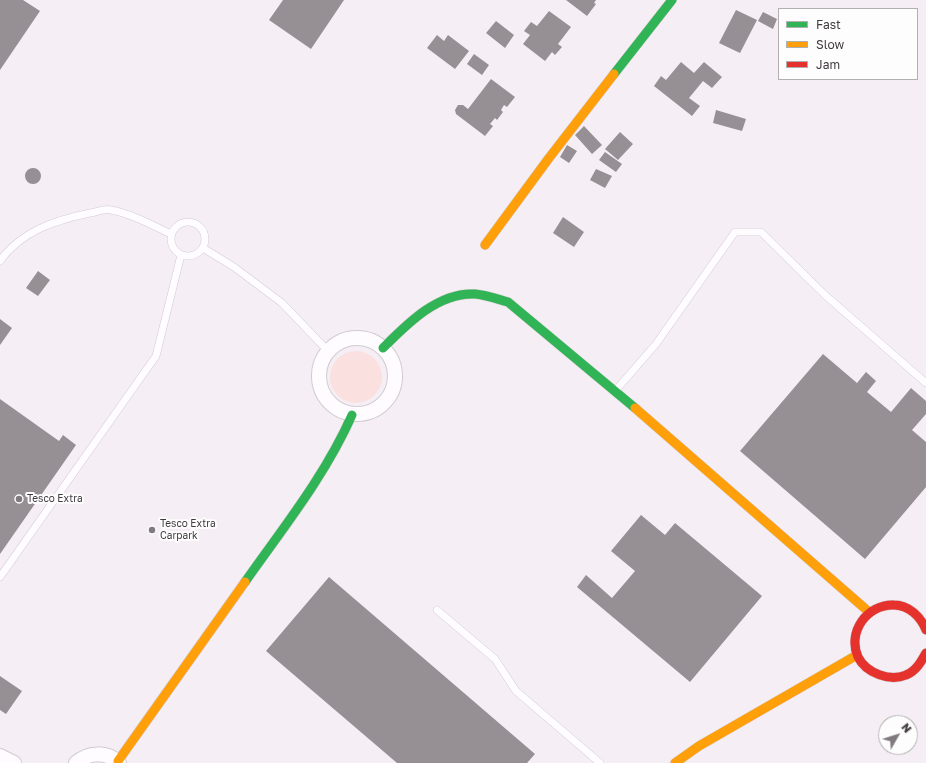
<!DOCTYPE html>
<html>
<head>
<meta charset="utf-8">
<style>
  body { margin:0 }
  #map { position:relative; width:926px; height:763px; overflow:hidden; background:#f6eef5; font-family:"Golos Text",sans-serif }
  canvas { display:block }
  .legend { position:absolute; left:778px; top:8px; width:140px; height:72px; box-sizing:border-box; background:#fdfdfd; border:1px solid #b2afb1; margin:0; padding:5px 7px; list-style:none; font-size:12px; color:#413b40 }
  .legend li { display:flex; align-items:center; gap:8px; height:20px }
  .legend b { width:20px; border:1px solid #b2afb1 }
  .north { position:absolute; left:878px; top:715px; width:40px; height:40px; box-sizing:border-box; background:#fdfdfd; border:1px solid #b2afb1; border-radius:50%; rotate:51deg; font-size:11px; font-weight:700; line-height:16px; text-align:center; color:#413b40 }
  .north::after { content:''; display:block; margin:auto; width:14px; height:18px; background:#807a7f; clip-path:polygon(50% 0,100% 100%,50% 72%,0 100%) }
</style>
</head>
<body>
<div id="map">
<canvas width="926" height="763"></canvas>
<ul class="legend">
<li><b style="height:5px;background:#30b455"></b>Fast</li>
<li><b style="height:5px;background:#ff9f0a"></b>Slow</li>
<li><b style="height:5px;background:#e5322d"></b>Jam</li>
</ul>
<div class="north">N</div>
</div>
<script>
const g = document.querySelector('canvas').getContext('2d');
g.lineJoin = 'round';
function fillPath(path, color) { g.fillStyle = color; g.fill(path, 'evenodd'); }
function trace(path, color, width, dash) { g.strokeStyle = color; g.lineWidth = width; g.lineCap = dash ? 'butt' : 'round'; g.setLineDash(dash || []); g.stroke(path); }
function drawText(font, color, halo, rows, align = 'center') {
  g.font = font + ' "Golos Text",sans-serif'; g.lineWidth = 4; g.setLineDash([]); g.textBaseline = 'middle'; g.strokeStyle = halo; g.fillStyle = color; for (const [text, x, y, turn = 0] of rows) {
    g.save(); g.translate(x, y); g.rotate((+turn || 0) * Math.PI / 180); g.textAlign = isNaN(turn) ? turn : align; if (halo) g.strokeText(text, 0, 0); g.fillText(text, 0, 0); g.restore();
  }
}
fillPath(new Path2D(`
  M330 377a26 26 0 1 1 52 0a26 26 0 1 1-52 0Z`), '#fae1df');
fillPath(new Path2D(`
  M 0,0 L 23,0 L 40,11 L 0,70 Z
  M 283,0 L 344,0 L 311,49 L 269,20 Z
  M 566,0 L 596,0 L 594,3 L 596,4 L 587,16 Z
  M 736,10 L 757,20 L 740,53 L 719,43 Z
  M 549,11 L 571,27 L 558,44 L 562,47 L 555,55 L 552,52 L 545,61 L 523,44 L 530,35 L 524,31 L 531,22 L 537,26 Z
  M 763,12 L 777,19 L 773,29 L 758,21 Z
  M 496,21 L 514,35 L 505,48 L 486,33 Z
  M 437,35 L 444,41 L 448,35 L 469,51 L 455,69 L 427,48 Z
  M 474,54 L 489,65 L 482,75 L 467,64 Z
  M 681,62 L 694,73 L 704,62 L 722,77 L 712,88 L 703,81 L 689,98 L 700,106 L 692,116 L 654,86 L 661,76 L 666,80 Z
  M 491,79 L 515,97 L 507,107 L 504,105 L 501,110 L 503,112 L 497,120 L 495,118 L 490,124 L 493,126 L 485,136 L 456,114 L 455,110 L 458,105 L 463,105 L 468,109 Z
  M 716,110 L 746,119 L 742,131 L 713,123 Z
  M 584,126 L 602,145 L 592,154 L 575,135 Z
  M 620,132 L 633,144 L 618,160 L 605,149 Z
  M 567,145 L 577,151 L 569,163 L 560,157 Z
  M 605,152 L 622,164 L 616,172 L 599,160 Z
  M25 176a8 8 0 1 1 16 0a8 8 0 1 1-16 0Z
  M 596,169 L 612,176 L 605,188 L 590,180 Z
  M 563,217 L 584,232 L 574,247 L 553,233 Z
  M 38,271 L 50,280 L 38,296 L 26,288 Z
  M 0,319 L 12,328 L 0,345 Z
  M 823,354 L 857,383 L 866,372 L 876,381 L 867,392 L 891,412 L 911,388 L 926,401 L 926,414 L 912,430 L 926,442 L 926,487 L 865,559 L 740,451 Z
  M 0,399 L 59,441 L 63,435 L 76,445 L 0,554 Z
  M 641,515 L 665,535 L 675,523 L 762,596 L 690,682 L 577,587 L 586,575 L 612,598 L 635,571 L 611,551 Z
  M 329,577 L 535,754 L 527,763 L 397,763 L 266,651 Z
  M 0,676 L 22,691 L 6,714 L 0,710 Z`), '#968f93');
const lane = new Path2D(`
  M171 239a17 17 0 1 1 34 0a17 17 0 1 1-34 0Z
  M 203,248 L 234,267 L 282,303 L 328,351
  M 0,261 C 21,231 56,220 90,213 C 97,212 105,208 111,210 C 132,214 152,225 171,234
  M 616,390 L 656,344 L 735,232 L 761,232 L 825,295 L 926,383
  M 0,577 L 156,356 L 181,255
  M 437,610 L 495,659 L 516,691 L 600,763`);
const street = new Path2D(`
  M319 376a38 38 0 1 1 76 0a38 38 0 1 1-76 0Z
  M 0,756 L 14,763
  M 76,763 C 88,752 107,751 119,763`);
const fast = new Path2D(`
  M 614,74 L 672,0
  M 383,348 C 407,324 438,292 475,294 C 486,295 497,299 508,302 L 635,408
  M 245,582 C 283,528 325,476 352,415`);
const slow = new Path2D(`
  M 485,245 L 549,158 L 614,74
  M 635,408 L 869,612
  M 118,761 L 245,582
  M 675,763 L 699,746 L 857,655`);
const jam = new Path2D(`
  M 926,630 C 921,617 909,605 894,605 C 867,604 847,632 858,657 C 866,673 890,682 906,675 C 916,671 921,662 926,653`);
trace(lane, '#d1cbd0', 8);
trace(street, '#d1cbd0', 16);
trace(fast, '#d1cbd0', 10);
trace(slow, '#d1cbd0', 10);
trace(jam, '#d1cbd0', 10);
trace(lane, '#fefcfe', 7);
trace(street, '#fefcfe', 14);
trace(fast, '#30b455', 9);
trace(slow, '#ff9f0a', 9);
trace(jam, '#e5322d', 9);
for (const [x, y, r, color] of [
  [19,499,4,"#807a7f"],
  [152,530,4,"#807a7f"]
]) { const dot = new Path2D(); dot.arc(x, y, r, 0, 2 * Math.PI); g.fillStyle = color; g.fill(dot); trace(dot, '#fdfdfd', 1.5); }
drawText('10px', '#413b40', '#fdfdfd', [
  ["Tesco Extra",27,499],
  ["Tesco Extra",160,524],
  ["Carpark",160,536]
], 'left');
</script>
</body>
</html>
